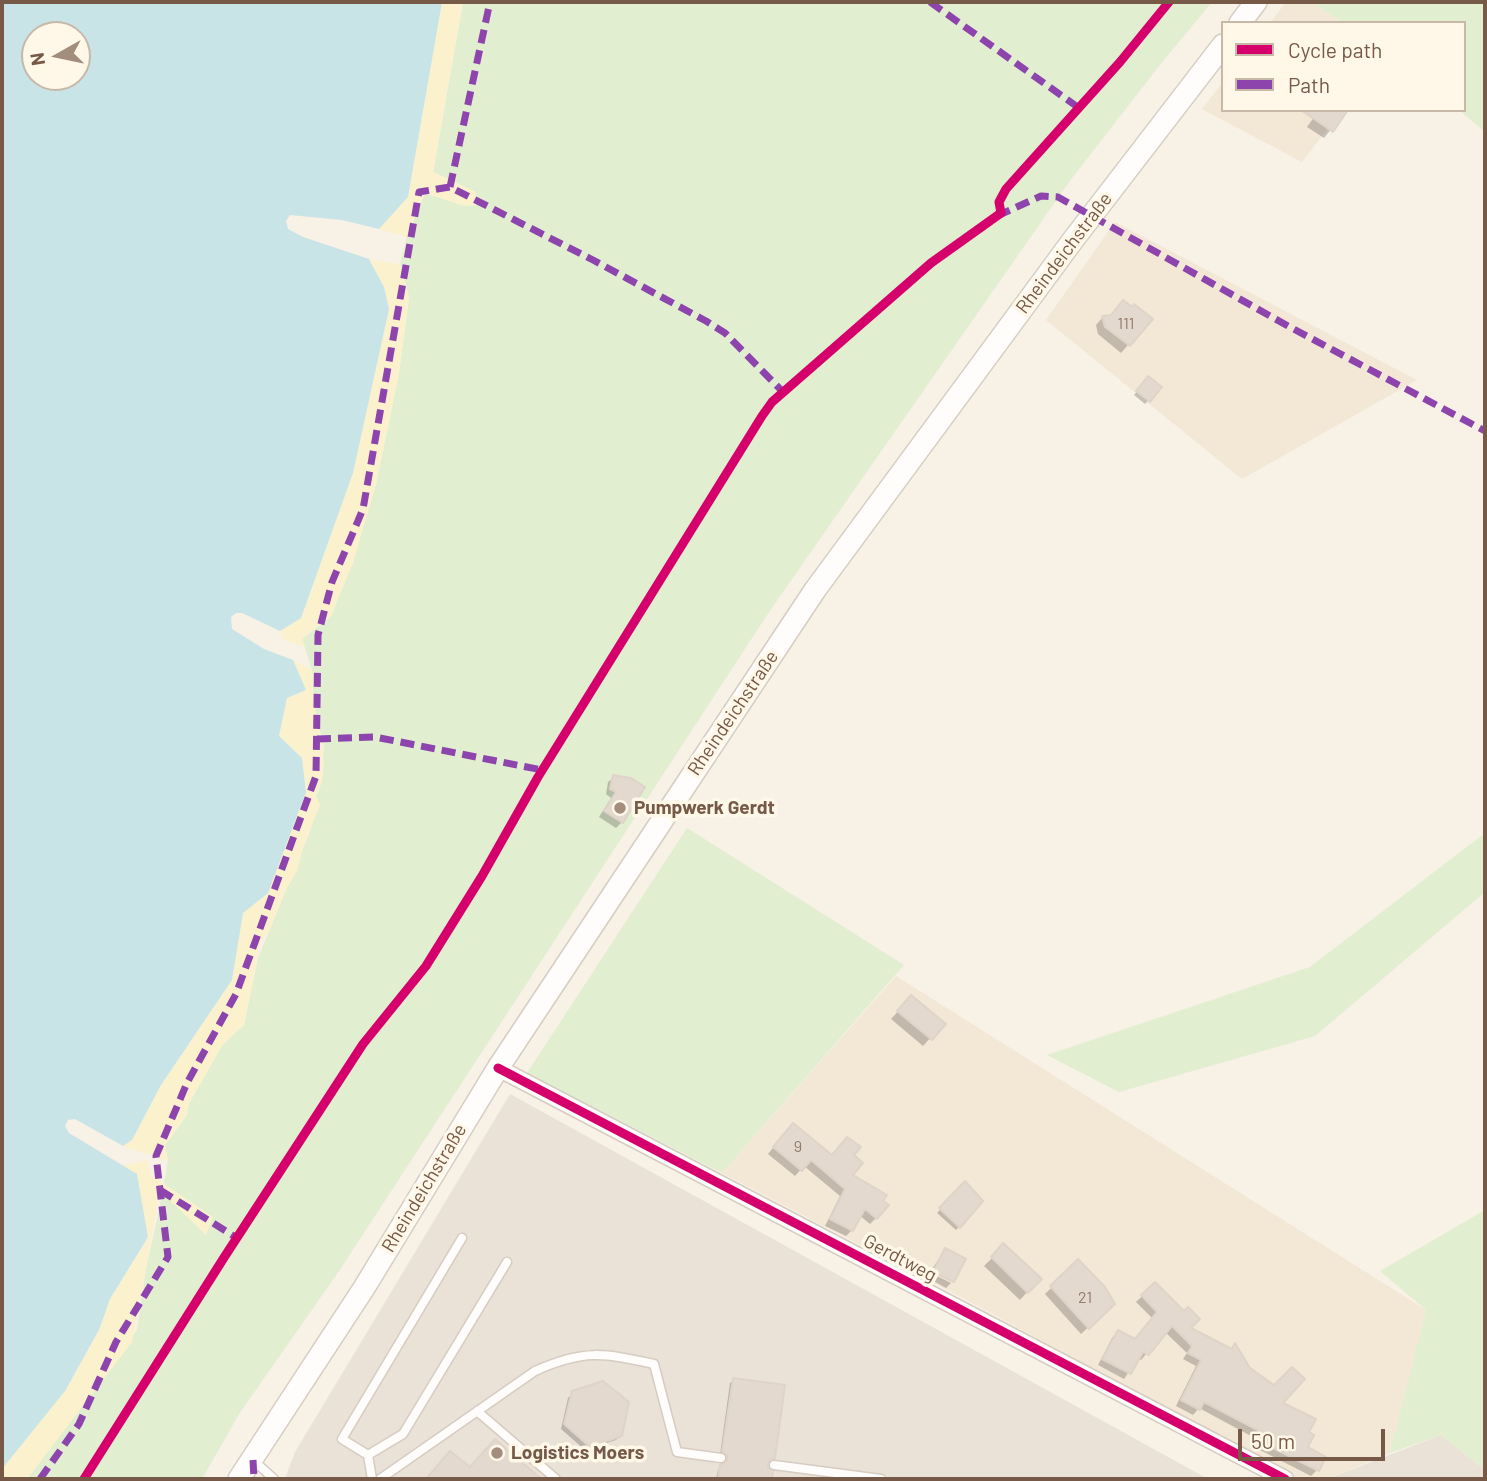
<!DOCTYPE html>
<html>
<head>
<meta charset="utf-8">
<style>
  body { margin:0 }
  #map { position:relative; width:1487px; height:1481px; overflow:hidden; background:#f7f1e6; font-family:Barlow,sans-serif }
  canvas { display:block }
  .frame { position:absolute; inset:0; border:4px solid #765946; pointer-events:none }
  .legend { position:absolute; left:1221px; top:21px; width:245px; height:91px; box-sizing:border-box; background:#fff7e8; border:2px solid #c8b8a7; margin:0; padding:9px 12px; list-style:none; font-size:21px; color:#765946 }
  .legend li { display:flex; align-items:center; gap:14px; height:35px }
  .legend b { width:35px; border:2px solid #c8b8a7 }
  .north { position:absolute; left:21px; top:21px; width:70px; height:70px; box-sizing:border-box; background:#fff7e8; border:2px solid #c8b8a7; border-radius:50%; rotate:261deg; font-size:19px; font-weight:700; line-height:28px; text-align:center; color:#765946 }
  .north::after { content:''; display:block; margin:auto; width:24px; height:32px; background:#a38e7e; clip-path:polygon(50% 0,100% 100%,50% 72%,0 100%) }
  .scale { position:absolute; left:1238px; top:1429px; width:147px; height:32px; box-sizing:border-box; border:4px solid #765946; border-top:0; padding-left:9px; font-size:21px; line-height:24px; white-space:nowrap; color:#765946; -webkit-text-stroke:5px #fff7e8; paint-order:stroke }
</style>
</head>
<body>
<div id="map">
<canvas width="1487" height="1481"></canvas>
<div class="frame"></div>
<ul class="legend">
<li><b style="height:9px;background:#d6006c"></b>Cycle path</li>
<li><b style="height:9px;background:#8e44ad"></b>Path</li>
</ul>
<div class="north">N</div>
<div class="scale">50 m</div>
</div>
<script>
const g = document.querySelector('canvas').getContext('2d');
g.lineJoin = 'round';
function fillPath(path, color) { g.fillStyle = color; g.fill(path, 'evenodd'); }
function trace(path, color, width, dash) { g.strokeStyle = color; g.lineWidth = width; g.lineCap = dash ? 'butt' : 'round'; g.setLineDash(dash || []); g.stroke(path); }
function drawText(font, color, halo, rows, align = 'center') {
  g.font = font + ' Barlow,sans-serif'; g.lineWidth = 7; g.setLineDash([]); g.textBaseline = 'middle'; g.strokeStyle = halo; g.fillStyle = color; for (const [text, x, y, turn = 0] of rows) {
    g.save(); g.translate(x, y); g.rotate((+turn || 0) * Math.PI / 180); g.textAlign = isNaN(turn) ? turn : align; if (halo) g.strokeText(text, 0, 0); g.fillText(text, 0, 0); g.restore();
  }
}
fillPath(new Path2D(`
  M 1286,2 L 1312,2 L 1343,23 L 1270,23 Z
  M 1223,82 L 1223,110 L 1342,110 L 1302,162 L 1202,109 Z
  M 1115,222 L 1417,380 L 1242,479 L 1046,320 Z
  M 896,976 L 1426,1310 L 1390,1453 L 1327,1479 L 1288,1479 L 997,1316 L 722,1173 Z`), '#f3e7d6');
fillPath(new Path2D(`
  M 510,1094 L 1208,1479 L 285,1479 L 295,1452 Z
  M 1441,1435 L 1485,1470 L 1485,1479 L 1327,1479 Z`), '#eae1d7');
fillPath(new Path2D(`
  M 463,2 L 1212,2 L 1163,61 L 1069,182 L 769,612 L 339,1271 L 239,1414 L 202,1479 L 27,1479 L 137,1330 L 147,1263 L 156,1225 L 168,1161 L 165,1145 L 187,1115 L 189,1103 L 223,1044 L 244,1025 L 258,958 L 311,829 L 316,796 L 320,788 L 324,746 L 314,707 L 312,670 L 302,639 L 331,616 L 376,484 L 399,373 L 409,297 L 400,264 L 407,237 L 425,193 L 465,206 L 476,192 L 433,172 Z
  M 1312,2 L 1485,2 L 1485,132 L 1459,110 L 1464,110 L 1464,23 L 1343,23 Z
  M 687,828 L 904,965 L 722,1173 L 527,1073 Z
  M 1485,833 L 1485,892 L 1315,1036 L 1119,1092 L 1047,1055 L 1310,967 Z
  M 1485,1210 L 1485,1470 L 1441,1435 L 1390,1453 L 1426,1310 L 1380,1271 Z`), '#e1eed0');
fillPath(new Path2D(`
  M 442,2 L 463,2 L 433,172 L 476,192 L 476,205 L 465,206 L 425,193 L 407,237 L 379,229 L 408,197 Z
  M 369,259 L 400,264 L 409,297 L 399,373 L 376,484 L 353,563 L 331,616 L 302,638 L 305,647 L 283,639 L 280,631 L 301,618 L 353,473 L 389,309 L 384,287 Z
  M 293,660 L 312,670 C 313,682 312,696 315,709 C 320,738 331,767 316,796 L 320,805 L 304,844 L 297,871 L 284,893 L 271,927 L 260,944 L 244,1025 L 223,1044 L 189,1103 L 187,1115 L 165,1145 L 168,1161 L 123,1146 L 132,1140 L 161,1085 L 232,980 L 243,913 L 306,792 L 302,758 L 279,737 L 287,698 L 306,690 Z
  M 147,1160 L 151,1175 L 213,1217 L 206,1235 L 160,1191 L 132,1342 L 27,1479 L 2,1479 L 2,1469 L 65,1391 L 99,1330 L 110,1299 L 148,1238 L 137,1174 L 123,1166 Z`), '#fbf2cd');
fillPath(new Path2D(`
  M 2,2 L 442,2 L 408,197 L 379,229 L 342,220 L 290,215 L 286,221 L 288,229 L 303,237 L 369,259 L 384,287 L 389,309 L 353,473 L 301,618 L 280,631 L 242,613 L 236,613 L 231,617 L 232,629 L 264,649 L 293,660 L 306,690 L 287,698 L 279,736 L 302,758 L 306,792 L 268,893 L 243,913 L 232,980 L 161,1085 L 132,1140 L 123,1146 L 75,1119 L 68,1120 L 65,1126 L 69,1133 L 137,1174 L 148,1237 L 110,1299 L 99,1330 L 65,1391 L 2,1469 ZM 35,35 L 77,35 L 77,77 L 35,77 Z`), '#c8e4e7');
fillPath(new Path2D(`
  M 1319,110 L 1343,114 L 1324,138 L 1307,127 Z
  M 1103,317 L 1151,319 L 1121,353 L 1098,334 L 1096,325 Z
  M 1148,378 L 1160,387 L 1145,404 L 1134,395 Z
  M 614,777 L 622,822 L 616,828 L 599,817 L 611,798 L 606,794 L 608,782 Z
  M 904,1005 L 943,1024 L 923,1046 L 891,1019 Z
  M 787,1131 L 832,1157 L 852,1155 L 850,1176 L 876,1218 L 870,1224 L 859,1215 L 852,1230 L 846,1236 L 825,1226 L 840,1196 L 804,1166 L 795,1176 L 768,1154 Z
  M 964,1184 L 981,1201 L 956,1230 L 937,1213 Z
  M 1004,1246 L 1039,1279 L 1020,1300 L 984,1266 Z
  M 945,1250 L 953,1280 L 932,1269 Z
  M 1078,1262 L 1113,1304 L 1081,1334 L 1045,1294 Z
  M 931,1273 L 951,1283 L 946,1288 L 928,1278 Z
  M 1155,1284 L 1188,1329 L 1230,1350 L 1235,1346 L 1248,1369 L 1307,1433 L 1306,1448 L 1317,1470 L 1311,1476 L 1260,1450 L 1264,1443 L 1199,1408 L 1193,1415 L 1176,1406 L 1196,1366 L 1183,1359 L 1187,1353 L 1165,1332 L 1141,1360 L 1138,1358 L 1124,1379 L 1098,1365 L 1112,1338 L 1118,1332 L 1135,1341 L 1153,1319 L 1136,1302 Z
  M 734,1380 L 767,1469 L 771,1472 L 770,1479 L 716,1479 L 718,1470 L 725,1463 L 724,1458 L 720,1455 L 730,1383 Z
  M 573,1393 L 621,1435 L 616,1440 L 585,1450 L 561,1429 L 568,1398 Z
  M 495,1441 L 539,1479 L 426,1479 L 439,1465 L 469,1469 Z`), '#0003');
const building = new Path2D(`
  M 1301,110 L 1348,110 L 1333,132 Z
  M 1123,300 L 1132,307 L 1134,304 L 1153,319 L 1130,346 L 1105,327 L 1102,316 L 1111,315 Z
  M 1148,376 L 1162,387 L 1150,402 L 1136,391 Z
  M 613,775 L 631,778 L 645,787 L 623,823 L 604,811 L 616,792 L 610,789 Z
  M 911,995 L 946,1024 L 932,1040 L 897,1011 Z
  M 793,1123 L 832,1155 L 847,1137 L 861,1147 L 854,1155 L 863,1163 L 853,1175 L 887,1195 L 883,1201 L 889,1205 L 877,1219 L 865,1209 L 853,1231 L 830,1219 L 845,1189 L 811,1160 L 802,1171 L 773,1147 Z
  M 965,1181 L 983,1201 L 960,1228 L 939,1208 Z
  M 1003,1243 L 1042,1279 L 1028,1293 L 991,1257 Z
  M 945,1248 L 966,1259 L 954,1282 L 933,1272 Z
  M 1078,1259 L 1105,1287 L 1115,1304 L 1089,1329 L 1050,1286 Z
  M 1155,1282 L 1184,1311 L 1188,1307 L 1200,1319 L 1191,1328 L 1232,1349 L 1235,1343 L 1250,1368 L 1274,1385 L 1292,1367 L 1305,1379 L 1283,1403 L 1316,1419 L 1309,1432 L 1314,1435 L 1308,1447 L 1326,1457 L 1319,1471 L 1265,1444 L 1269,1436 L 1204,1402 L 1200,1410 L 1181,1400 L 1201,1360 L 1188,1353 L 1192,1346 L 1172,1326 L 1149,1355 L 1143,1352 L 1131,1374 L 1102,1359 L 1118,1330 L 1135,1339 L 1157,1312 L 1141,1295 Z
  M 733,1378 L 785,1385 L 775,1458 L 768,1463 L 768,1468 L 773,1471 L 772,1479 L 718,1479 L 720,1465 L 727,1460 L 727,1455 L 722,1452 Z
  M 603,1381 L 629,1402 L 622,1436 L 590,1447 L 564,1424 L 572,1391 Z
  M 495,1439 L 541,1479 L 426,1479 L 450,1451 L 470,1467 Z`);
fillPath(building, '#e3d9ce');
trace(building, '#e0d4c9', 2);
const lane = new Path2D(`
  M 477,1411 L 556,1479
  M 368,1455 L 342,1439 L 462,1238
  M 253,1460 L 274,1479
  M 774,1465 L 881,1479
  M 372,1479 L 368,1455 L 403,1434 L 507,1262
  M 380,1479 L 535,1371 C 584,1349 603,1353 654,1364 L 677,1452 L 721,1458`);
const street = new Path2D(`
  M 498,1068 L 1285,1479`);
const secondary = new Path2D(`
  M 1240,23 L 1256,2
  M 239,1479 L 364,1288 L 498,1068 L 815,590 L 1073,240 L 1223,45`);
trace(lane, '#d6ccc2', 11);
trace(street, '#d6ccc2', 19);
trace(secondary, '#d7cdc3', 24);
trace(lane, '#fefdfb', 8);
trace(street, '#fefdfb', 16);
trace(secondary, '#fefdfb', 21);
trace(new Path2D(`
  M 930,2 L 1079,108
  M 450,187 L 490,2
  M 997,216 L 1041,196 L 1058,197 L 1288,326 L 1485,431
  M 317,739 L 375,737 L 542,770
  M 160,1190 L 237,1238
  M 253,1460 L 254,1479
  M 40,1479 L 79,1424 L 116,1342 L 168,1257 L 156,1156 L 187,1083 L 236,994 L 316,776 L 318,635 L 332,582 L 363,509 L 419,192 L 450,187 L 593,260 L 706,321 L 725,333 L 784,393`), '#8e44ad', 7, [14, 7]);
trace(new Path2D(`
  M 498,1068 L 1285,1479
  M 84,1479 L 225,1256 L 363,1044 L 426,966 L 482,876 L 538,777 L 762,416 L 772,402 L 931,263 L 1001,213 L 999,202 L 1006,189 L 1120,62 L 1169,2`), '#d6006c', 9);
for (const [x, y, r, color] of [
  [620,808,7,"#a38e7e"],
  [497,1453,7,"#a38e7e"]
]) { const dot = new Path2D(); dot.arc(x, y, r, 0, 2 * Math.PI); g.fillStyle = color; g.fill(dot); trace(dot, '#fff7e8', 2.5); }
drawText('16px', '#937b6a', null, [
  ["111",1126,324],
  ["9",798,1147],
  ["21",1085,1298]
]);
drawText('19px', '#765946', '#fff7e8', [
  ["Rheindeichstraße",1064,253,-53],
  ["Rheindeichstraße",733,713,-56],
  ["Rheindeichstraße",424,1188,-59],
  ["Gerdtweg",900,1258,28]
]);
drawText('bold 19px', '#765946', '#fff7e8', [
  ["Pumpwerk Gerdt",634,808],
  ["Logistics Moers",511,1453]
], 'left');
</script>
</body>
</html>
